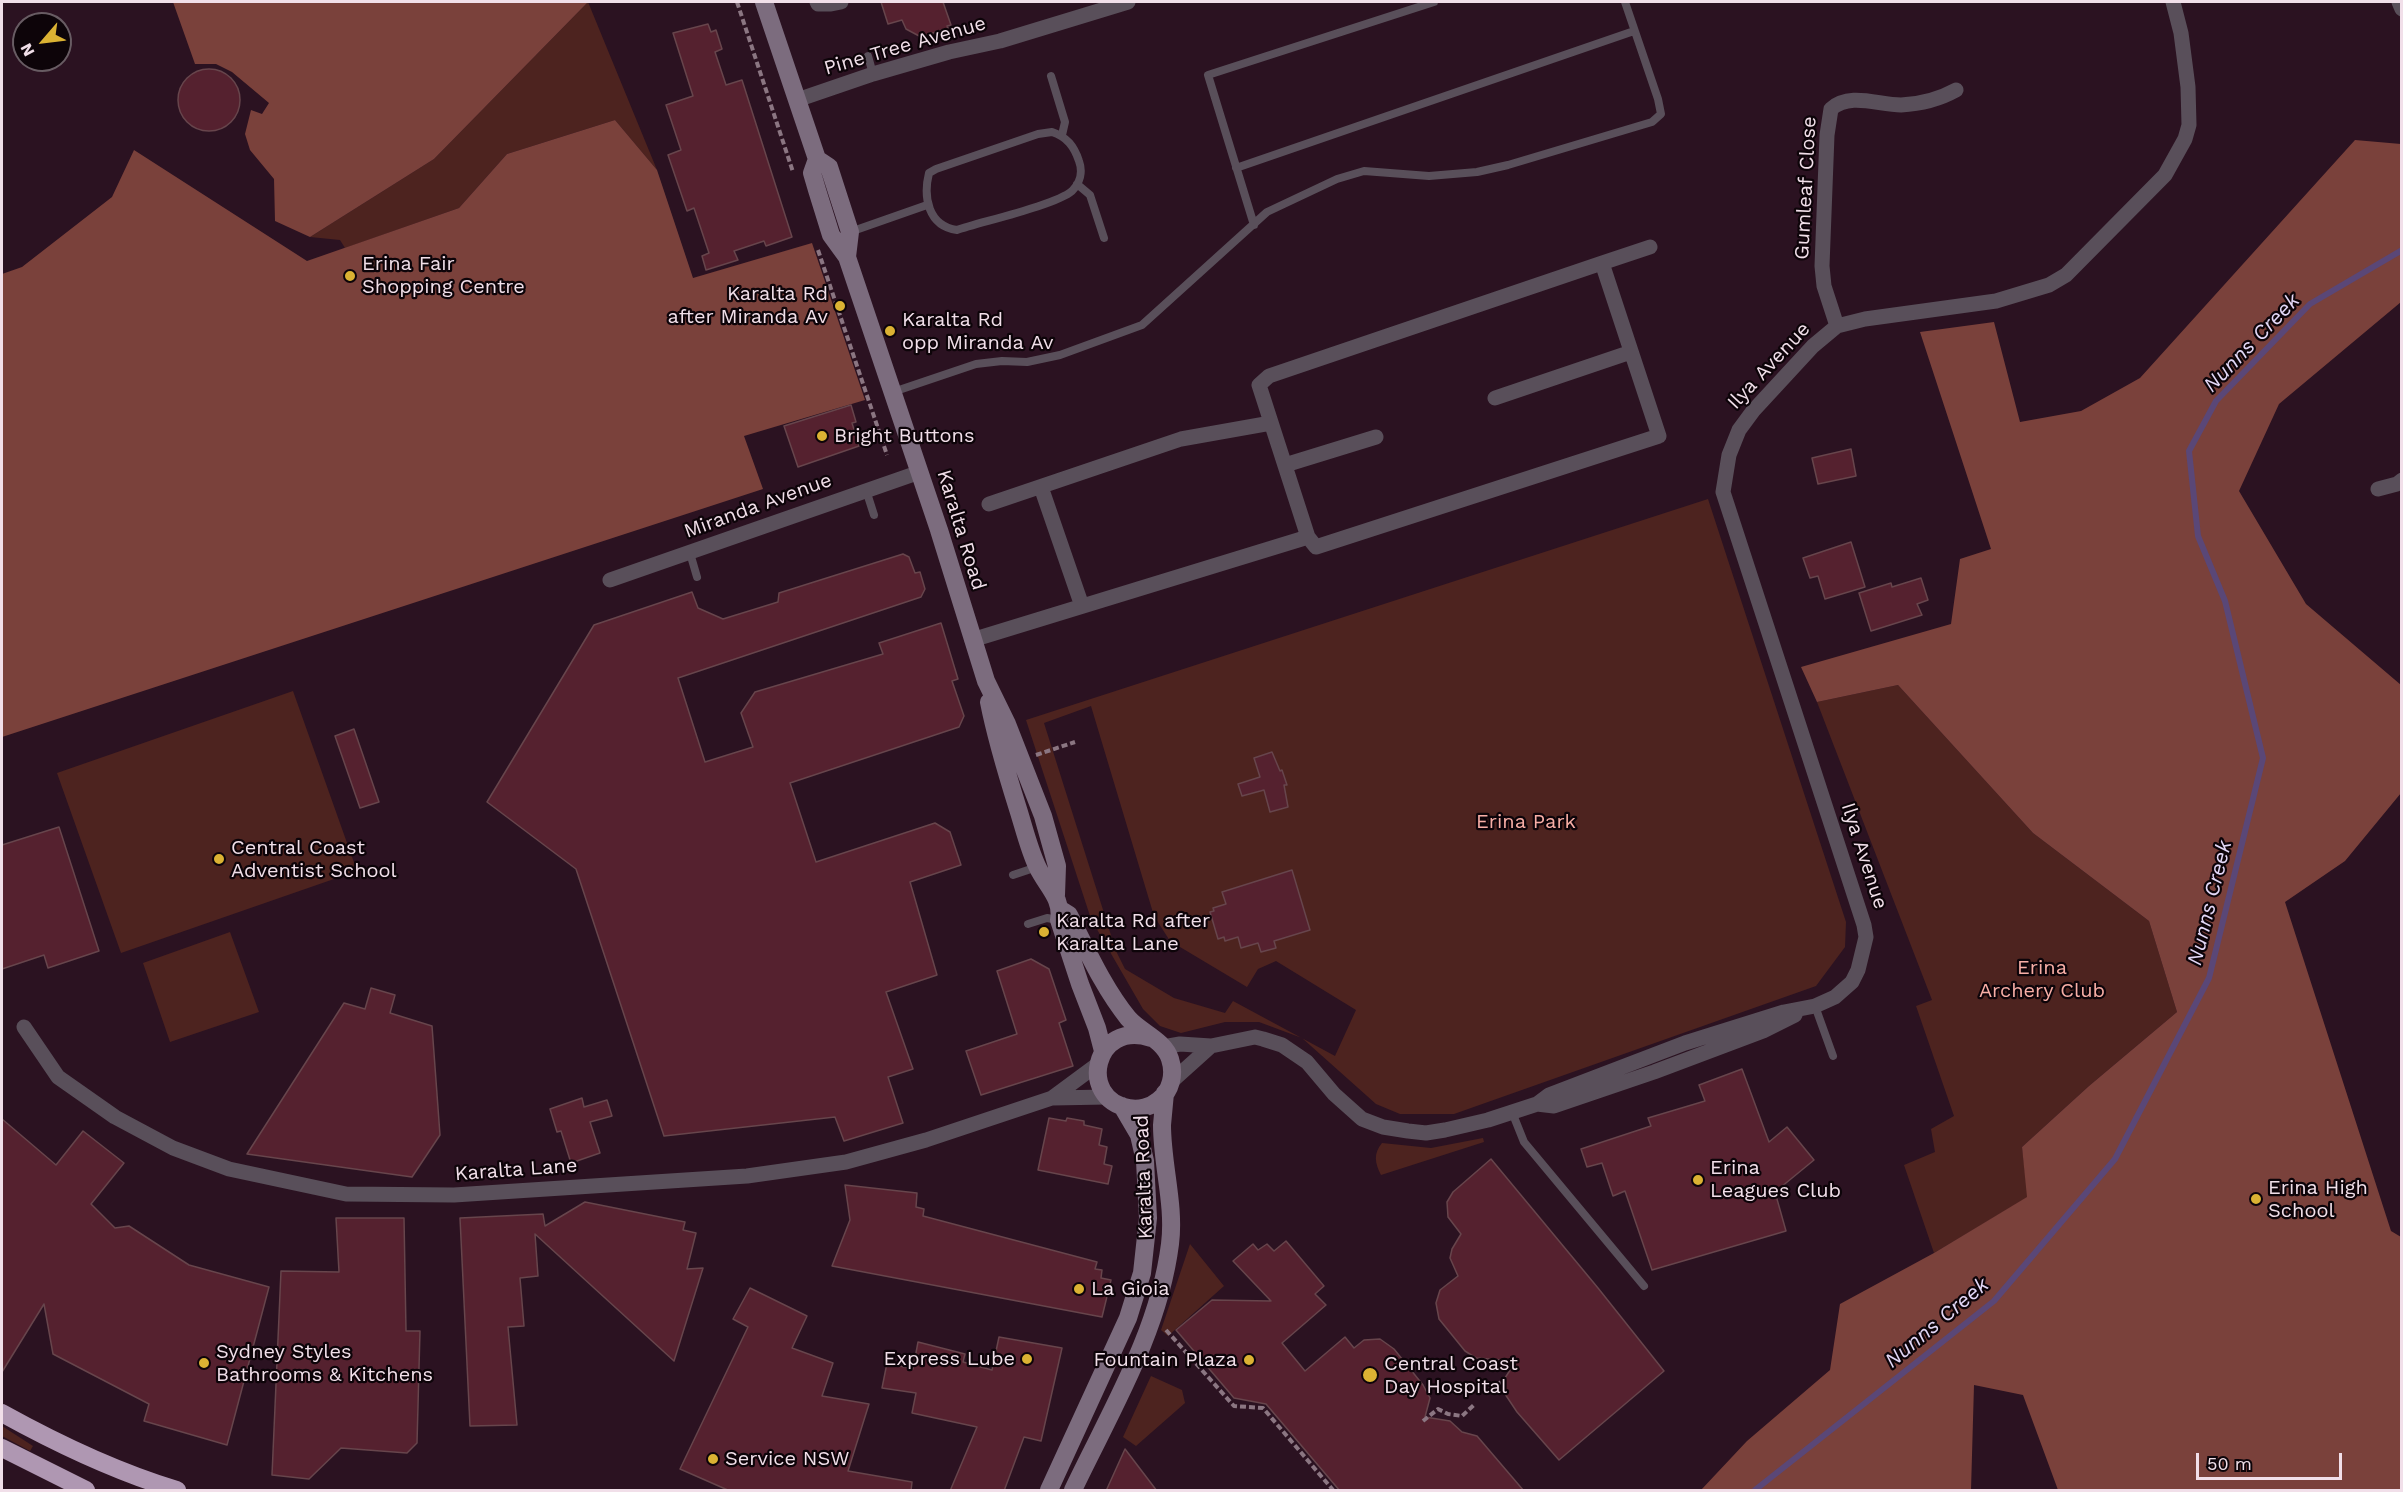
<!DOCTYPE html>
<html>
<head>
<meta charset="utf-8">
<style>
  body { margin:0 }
  #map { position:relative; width:2403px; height:1492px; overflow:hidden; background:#2b1221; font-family:"Work Sans",sans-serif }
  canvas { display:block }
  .frame { position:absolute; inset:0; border:3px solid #f1dfe9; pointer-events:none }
  .north { position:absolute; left:12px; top:12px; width:60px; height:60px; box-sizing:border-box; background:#0d0409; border:2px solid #685c63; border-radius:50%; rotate:242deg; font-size:16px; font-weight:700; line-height:24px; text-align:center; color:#f1dfe9 }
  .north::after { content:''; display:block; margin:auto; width:21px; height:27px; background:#dbb233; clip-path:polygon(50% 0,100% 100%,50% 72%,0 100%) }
  .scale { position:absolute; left:2196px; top:1453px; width:146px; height:27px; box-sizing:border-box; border:3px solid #f1dfe9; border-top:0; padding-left:8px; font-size:18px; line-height:21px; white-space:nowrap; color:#f1dfe9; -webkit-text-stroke:4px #0d0409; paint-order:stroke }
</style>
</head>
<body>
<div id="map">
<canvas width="2403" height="1492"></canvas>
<div class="frame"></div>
<div class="north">N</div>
<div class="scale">50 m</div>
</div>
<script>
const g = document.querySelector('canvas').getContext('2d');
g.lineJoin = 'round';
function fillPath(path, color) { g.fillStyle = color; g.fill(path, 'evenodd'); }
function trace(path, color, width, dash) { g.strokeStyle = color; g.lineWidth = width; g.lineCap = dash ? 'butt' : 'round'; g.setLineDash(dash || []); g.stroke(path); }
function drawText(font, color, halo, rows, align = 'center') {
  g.font = font + ' "Work Sans",sans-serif'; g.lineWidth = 4.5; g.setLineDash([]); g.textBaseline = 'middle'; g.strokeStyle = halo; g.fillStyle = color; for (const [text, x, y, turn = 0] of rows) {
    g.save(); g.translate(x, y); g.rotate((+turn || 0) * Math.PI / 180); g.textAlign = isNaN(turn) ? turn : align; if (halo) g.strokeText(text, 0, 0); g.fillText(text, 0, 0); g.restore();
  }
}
fillPath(new Path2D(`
  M 588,2 L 657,170 L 615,120 L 507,154 L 459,208 L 345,248 L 340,240 L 310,237 L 434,159 Z
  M 1708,499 L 1846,922 L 1845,947 L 1816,986 L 1454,1114 L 1400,1114 L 1376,1104 L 1302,1038 L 1259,1022 L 1225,1022 L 1181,1033 L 1160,1026 L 1143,1009 L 1091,919 L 1026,720 ZM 1091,706 L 1154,916 L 1170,941 L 1247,987 L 1258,969 L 1276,961 L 1356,1010 L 1335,1056 L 1233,1001 L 1225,1013 L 1174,998 L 1125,969 L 1116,951 L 1044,723 Z
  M 1898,685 L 2033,833 L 2149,921 L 2177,1012 L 2089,1086 L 2022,1147 L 2028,1197 L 1934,1253 L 1904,1165 L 1935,1152 L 1931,1129 L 1954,1116 L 1916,1006 L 1932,1000 L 1817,702 Z
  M 293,691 L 357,871 L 121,953 L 57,773 Z
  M 230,932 L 259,1012 L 170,1042 L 143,963 Z
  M 1483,1138 L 1484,1142 L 1381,1175 C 1375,1163 1373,1154 1382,1143 L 1431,1148 Z
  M 1190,1244 L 1224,1286 L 1168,1336 L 1161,1330 Z
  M 1151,1376 L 1182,1390 L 1185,1403 L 1136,1446 L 1123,1437 Z
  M 2,1426 L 33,1446 L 30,1451 L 2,1436 Z`), '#4d231f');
fillPath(new Path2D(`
  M 173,2 L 588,2 L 434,159 L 310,237 L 275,221 L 274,179 L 250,150 L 245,134 L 251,110 L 262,114 L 269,103 L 232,72 L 216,64 L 195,64 Z
  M 615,120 L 657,170 L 693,278 L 812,243 L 865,400 L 744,436 L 763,489 L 2,737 L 2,274 L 22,267 L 112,197 L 134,150 L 307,261 L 459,208 L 507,154 Z
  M 2355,140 L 2401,144 L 2401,302 L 2279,404 L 2239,491 L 2306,604 L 2401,685 L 2401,793 L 2345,861 L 2285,902 L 2391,1231 L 2401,1237 L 2401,1490 L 2058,1490 L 2023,1395 L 1974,1385 L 1971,1490 L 1701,1490 L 1747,1441 L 1830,1370 L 1840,1304 L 1934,1253 L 2027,1197 L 2022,1147 L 2089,1086 L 2177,1012 L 2149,921 L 2033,833 L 1898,685 L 1817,702 L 1801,667 L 1951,624 L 1960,559 L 1991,549 L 1920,332 L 1994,322 L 2020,422 L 2081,411 L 2140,378 Z`), '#7a413b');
trace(new Path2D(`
  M 1755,1490 L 1994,1301 L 2115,1159 L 2209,978 L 2263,758 L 2225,601 L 2198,536 L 2189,451 L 2216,401 L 2310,304 L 2402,250`), '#5a4777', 6);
const building = new Path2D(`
  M 881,2 L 943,2 L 951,25 L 947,26 L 948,28 L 921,37 L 906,29 L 902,20 L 888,24 Z
  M 708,24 L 711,32 L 716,30 L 722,49 L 715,52 L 726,85 L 742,80 L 792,237 L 766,246 L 764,241 L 734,251 L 738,260 L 706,270 L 702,256 L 709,253 L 694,208 L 687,211 L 668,155 L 681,150 L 666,105 L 693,96 L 673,33 Z
  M178 100a31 31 0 1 1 62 0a31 31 0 1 1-62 0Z
  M 851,405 L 856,422 L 852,423 L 859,446 L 798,467 L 784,426 Z
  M 1851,449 L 1856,476 L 1818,484 L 1812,458 Z
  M 1851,542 L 1865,587 L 1825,599 L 1818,576 L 1810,578 L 1803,558 Z
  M 903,554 L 909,557 L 915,573 L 920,572 L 925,589 L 921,597 L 678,678 L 705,762 L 753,747 L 741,713 L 755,692 L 883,654 L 879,643 L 941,623 L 958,679 L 952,681 L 964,716 L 959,727 L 790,783 L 816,862 L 935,823 L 950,832 L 961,865 L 910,882 L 937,975 L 886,992 L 913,1069 L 888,1077 L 903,1123 L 844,1141 L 835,1117 L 664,1136 L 576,869 L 487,802 L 594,625 L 692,592 L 698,608 L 723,619 L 778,602 L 779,593 Z
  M 1921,578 L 1928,600 L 1917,604 L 1922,615 L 1871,631 L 1859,593 L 1891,583 L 1892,587 Z
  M 354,729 L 379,802 L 360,808 L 335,736 Z
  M 1272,752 L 1280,771 L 1282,770 L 1287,785 L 1284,785 L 1288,807 L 1270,812 L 1264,790 L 1242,796 L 1238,784 L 1260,777 L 1254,758 Z
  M 59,827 L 99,951 L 48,968 L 44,955 L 2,969 L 2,845 Z
  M 1292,870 L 1310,930 L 1274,941 L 1276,948 L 1261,952 L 1258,943 L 1241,948 L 1238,937 L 1225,941 L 1224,937 L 1218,939 L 1210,912 L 1214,911 L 1213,908 L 1226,904 L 1222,892 Z
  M 1031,959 L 1049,969 L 1066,1020 L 1059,1023 L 1073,1066 L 981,1095 L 966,1051 L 1017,1034 L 997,971 Z
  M 371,988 L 395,995 L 390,1013 L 432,1026 L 440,1135 L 412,1177 L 247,1154 L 344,1003 L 365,1009 Z
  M 1742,1069 L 1769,1142 L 1787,1127 L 1814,1160 L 1775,1192 L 1786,1231 L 1652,1270 L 1625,1191 L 1613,1196 L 1602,1163 L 1587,1167 L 1581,1149 L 1651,1126 L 1648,1118 L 1705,1101 L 1699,1085 Z
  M 582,1098 L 584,1107 L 607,1100 L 612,1116 L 590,1122 L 600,1153 L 571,1163 L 561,1131 L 557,1132 L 550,1109 Z
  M 1049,1118 L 1066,1121 L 1067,1118 L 1084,1121 L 1084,1125 L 1102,1129 L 1099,1145 L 1107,1147 L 1104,1164 L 1112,1166 L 1108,1184 L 1038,1170 Z
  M 2,1119 L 56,1165 L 83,1131 L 124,1163 L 91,1204 L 115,1228 L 129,1226 L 189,1265 L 269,1287 L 227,1445 L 144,1421 L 149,1404 L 53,1354 L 44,1304 L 2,1372 Z
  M 1491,1159 L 1598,1288 L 1664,1371 L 1559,1460 L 1517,1412 L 1505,1394 L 1503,1381 L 1516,1361 L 1476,1358 L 1465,1351 L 1439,1319 L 1436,1303 L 1440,1290 L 1458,1276 L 1450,1258 L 1452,1249 L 1461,1234 L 1448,1217 L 1447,1202 L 1453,1192 Z
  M 845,1185 L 917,1193 L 916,1207 L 924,1209 L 923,1216 L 1097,1262 L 1095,1269 L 1102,1270 L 1101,1278 L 1111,1280 L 1102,1317 L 832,1266 L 850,1220 Z
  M 585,1202 L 685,1222 L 683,1230 L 696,1233 L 687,1269 L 703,1268 L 674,1361 L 535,1234 L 538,1276 L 520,1278 L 524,1326 L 508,1327 L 517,1425 L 470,1426 L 460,1218 L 543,1214 L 545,1226 Z
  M 336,1218 L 404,1218 L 406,1331 L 420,1331 L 417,1443 L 407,1453 L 341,1448 L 309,1479 L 272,1475 L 281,1271 L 339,1272 Z
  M 1286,1241 L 1324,1286 L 1315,1294 L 1326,1305 L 1282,1343 L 1305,1371 L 1345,1337 L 1354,1348 L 1364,1340 L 1380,1339 L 1394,1349 L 1423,1385 L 1430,1398 L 1425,1417 L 1450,1421 L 1462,1432 L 1477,1436 L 1524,1491 L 1340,1491 L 1266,1404 L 1234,1398 L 1176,1330 L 1212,1300 L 1271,1301 L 1233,1261 L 1253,1244 L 1258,1250 L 1267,1244 L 1274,1251 Z
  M 750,1288 L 807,1316 L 792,1348 L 833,1363 L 822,1396 L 869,1404 L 848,1471 L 912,1482 L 911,1491 L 730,1491 L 680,1469 L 748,1327 L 733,1319 Z
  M 999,1337 L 1062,1348 L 1041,1441 L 1024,1437 L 1004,1491 L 950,1491 L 977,1427 L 912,1413 L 916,1393 L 882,1388 L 887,1363 L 913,1369 L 918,1342 L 965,1354 L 963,1362 L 992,1370 Z
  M 1125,1449 L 1157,1491 L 1106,1491 Z`);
fillPath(building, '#55212f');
trace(building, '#67454c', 1.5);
trace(new Path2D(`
  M 737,2 L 793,172
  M 818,250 L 887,455
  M 1036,755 L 1075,742
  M 1166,1330 L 1234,1406 L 1263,1408 L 1333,1490
  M 1491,1390 L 1501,1382
  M 1423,1421 L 1438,1409 L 1448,1414 L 1462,1416 L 1475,1404`), '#8b7682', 4, [6, 3]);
trace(new Path2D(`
  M 868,56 L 873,74
  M 1051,76 L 1065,122 L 1062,135
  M 1052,132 C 1067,137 1074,146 1079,161 C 1083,172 1080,183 1072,191 C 1056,205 980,222 957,230 C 928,226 923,197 929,173 L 936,169 L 1038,134 Z
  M 1236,168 L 1634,31
  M 1077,184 L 1090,195 L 1104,238
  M 1254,225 L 1208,75 L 1434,2
  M 850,232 L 927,205
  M 893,392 L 976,364 L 1002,361 L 1027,362 L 1060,355 L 1142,325 L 1267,212 L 1337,179 L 1364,171 L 1429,176 L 1477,172 L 1508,165 L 1652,122 L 1661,114 L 1658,99 L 1625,2
  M 866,490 L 874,515
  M 690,553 L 697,577
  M 1013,875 L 1037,867
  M 1028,924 L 1047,918 L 1058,920
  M 1815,1006 L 1833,1056
  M 1512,1112 L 1524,1142 L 1644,1286`), '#594f5a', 8);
trace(new Path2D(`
  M 817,2 L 818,4 L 831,4 L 841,2
  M 2399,2 L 2402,9
  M 797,100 L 873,74 L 949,52 L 1000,41 L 1128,2
  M 1602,263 L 1659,436 L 1316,547 L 1308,537 L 1259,385 L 1269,376 L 1602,263 L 1650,247
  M 1837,326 L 1824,286 L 1822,266 L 1827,135 L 1831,109 C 1850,92 1878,105 1901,105 C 1922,104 1938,100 1956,90
  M 1495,398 L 1631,352
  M 1285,465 L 1376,437
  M 1041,487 L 1082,606
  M 2378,489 L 2397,484 L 2402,480
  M 989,504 L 1181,439 L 1271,423
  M 610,580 L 920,472
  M 972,640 L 1308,537
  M 24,1027 L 58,1077 L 115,1117 L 173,1148 L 229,1169 L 346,1194 L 454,1195 L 747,1176 L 846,1162 L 926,1140 L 1052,1098 L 1107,1097
  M 1163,1047 L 1180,1044 L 1211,1046 L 1255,1037 L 1263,1039 L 1282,1045 L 1307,1062 L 1334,1094 L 1362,1119 L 1383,1127 L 1408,1131 L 1426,1133 L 1445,1130 L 1488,1120 L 1537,1104 L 1549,1095 L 1685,1043 L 1784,1012 L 1815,1006 L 1835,997 L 1852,982 L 1858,970 L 1866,937 L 1864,925 L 1723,492 L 1729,455 L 1739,430 L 1753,411 L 1813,346 L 1837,326 L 1865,319 L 1996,301 L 2049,285 L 2066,275 L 2165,175 L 2185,139 L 2189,125 L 2188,87 L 2181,33 L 2173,2
  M 1171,1082 L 1211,1046
  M 1052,1098 L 1098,1064
  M 1537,1104 L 1554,1106 L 1654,1072 L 1763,1031 L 1795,1015`), '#594f5a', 15);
trace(new Path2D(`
  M 764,2 L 817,159 L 812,173 L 817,190 L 831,235 L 847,257 L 939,530 L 986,681 L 1007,724 L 1043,816 L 1057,866 L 1056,895
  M 817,159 L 829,167 L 850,232 L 847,257
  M 989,702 C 996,738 1007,774 1018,809 C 1024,828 1029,849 1037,866 C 1046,886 1063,898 1059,920 L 1080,984 L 1097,1028 L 1103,1051
  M 1061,910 L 1069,915 C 1087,950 1103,987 1128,1018 C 1141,1033 1164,1040 1170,1059 C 1175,1074 1171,1091 1159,1100 C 1151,1107 1139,1110 1129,1108 C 1077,1099 1094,1019 1151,1038
  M 1049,1490 L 1128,1318 L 1142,1273 L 1148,1218 L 1145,1161 L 1139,1135 L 1122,1106
  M 1073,1490 C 1110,1412 1159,1332 1170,1244 C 1175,1205 1162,1165 1162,1125 C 1163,1115 1164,1104 1165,1093`), '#7c6c7e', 18);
trace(new Path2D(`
  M 2,1413 C 58,1444 114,1471 177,1490
  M 2,1448 L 86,1490`), '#af97b2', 18);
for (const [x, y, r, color] of [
  [350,276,6,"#dbb233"],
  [840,306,6,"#dbb233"],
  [890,331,6,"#dbb233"],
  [822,436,6,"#dbb233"],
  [219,859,6,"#dbb233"],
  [1044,932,6,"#dbb233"],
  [1698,1180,6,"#dbb233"],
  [2256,1199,6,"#dbb233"],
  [1079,1289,6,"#dbb233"],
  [1027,1359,6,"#dbb233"],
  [1249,1360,6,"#dbb233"],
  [204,1363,6,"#dbb233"],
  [1370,1375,8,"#dbb233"],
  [713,1459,6,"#dbb233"]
]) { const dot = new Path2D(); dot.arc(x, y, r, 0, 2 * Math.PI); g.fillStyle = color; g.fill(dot); trace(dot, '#0d0409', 2); }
drawText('20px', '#f1dfe9', '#0d0409', [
  ["Pine Tree Avenue",905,46,-16],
  ["Gumleaf Close",1806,188,-87],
  ["Ilya Avenue",1769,366,-47],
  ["Miranda Avenue",758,506,-20],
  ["Karalta Road",961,530,73],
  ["Ilya Avenue",1864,856,72],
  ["Karalta Lane",516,1170,-4],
  ["Karalta Road",1144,1177,-92]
]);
drawText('20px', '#f1dfe9', '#0d0409', [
  ["Erina Fair",362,264],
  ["Shopping Centre",362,287],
  ["Karalta Rd",828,294,"right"],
  ["after Miranda Av",828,317,"right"],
  ["Karalta Rd",902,320],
  ["opp Miranda Av",902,343],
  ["Bright Buttons",834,436],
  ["Central Coast",231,848],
  ["Adventist School",231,871],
  ["Karalta Rd after",1056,921],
  ["Karalta Lane",1056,944],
  ["Erina",1710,1168],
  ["Leagues Club",1710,1191],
  ["Erina High",2268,1188],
  ["School",2268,1211],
  ["La Gioia",1091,1289],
  ["Sydney Styles",216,1352],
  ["Bathrooms & Kitchens",216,1375],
  ["Express Lube",1015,1359,"right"],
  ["Fountain Plaza",1237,1360,"right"],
  ["Central Coast",1384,1364],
  ["Day Hospital",1384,1387],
  ["Service NSW",725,1459]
], 'left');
drawText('20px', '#f8aea6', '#0d0409', [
  ["Erina Park",1526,822],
  ["Erina",2042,968],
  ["Archery Club",2042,991]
]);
drawText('italic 21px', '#e3d8f7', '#0d0409', [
  ["Nunns Creek",2252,343,-46],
  ["Nunns Creek",2210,903,-76],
  ["Nunns Creek",1937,1323,-40]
]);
</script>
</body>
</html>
